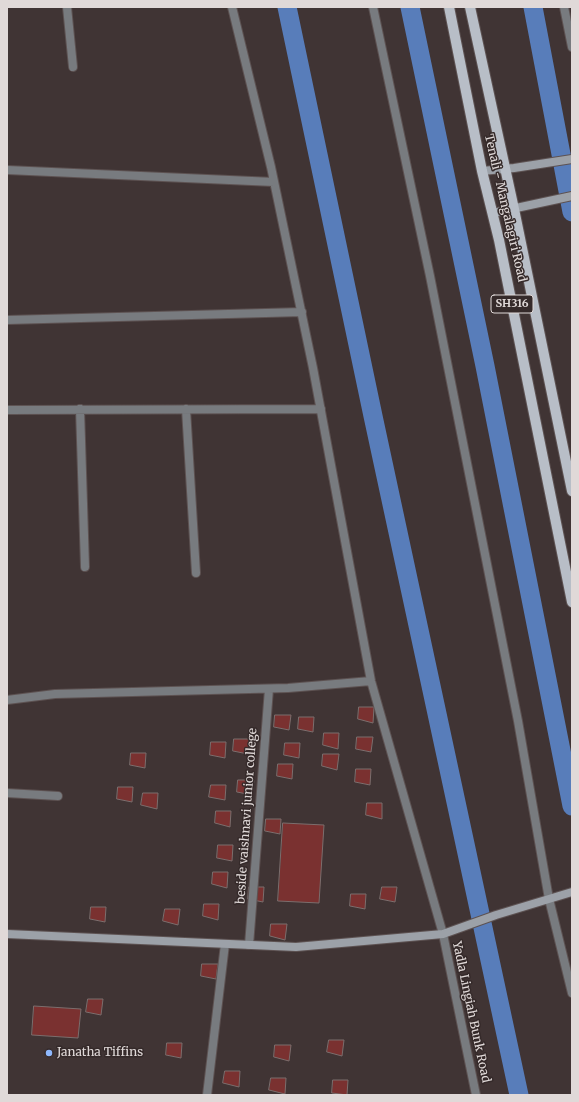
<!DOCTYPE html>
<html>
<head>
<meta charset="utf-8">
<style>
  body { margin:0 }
  #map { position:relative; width:579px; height:1102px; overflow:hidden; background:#403434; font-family:Merriweather,serif }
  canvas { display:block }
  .frame { position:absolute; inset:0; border:8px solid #e0d9d8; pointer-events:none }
</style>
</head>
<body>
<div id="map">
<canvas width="579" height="1102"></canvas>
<div class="frame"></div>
</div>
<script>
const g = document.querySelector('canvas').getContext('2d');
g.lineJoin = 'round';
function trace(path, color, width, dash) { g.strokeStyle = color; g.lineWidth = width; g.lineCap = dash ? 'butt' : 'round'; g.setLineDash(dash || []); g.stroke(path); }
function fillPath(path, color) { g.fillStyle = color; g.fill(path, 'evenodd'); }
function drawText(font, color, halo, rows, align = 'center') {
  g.font = font + ' Merriweather,serif'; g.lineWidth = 3; g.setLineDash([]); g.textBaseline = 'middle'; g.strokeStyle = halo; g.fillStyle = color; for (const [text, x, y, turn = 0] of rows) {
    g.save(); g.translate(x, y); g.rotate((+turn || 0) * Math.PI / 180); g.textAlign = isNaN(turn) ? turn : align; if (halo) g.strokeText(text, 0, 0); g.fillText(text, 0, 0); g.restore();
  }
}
trace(new Path2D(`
  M 287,7 L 373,416 L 519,1095
  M 410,7 L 485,366 L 572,806
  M 533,7 L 572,212`), '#587dba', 19);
const building = new Path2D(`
  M 359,707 L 374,707 L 373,723 L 358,719 Z
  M 275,715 L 291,715 L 289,730 L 274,727 Z
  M 299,717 L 314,717 L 313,732 L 298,729 Z
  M 324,733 L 339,733 L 338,749 L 323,745 Z
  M 357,737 L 373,737 L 371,752 L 356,749 Z
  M 234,739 L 249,739 L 248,754 L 233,751 Z
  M 211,742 L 226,742 L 225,758 L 210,755 Z
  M 285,743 L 300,743 L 299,758 L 284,755 Z
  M 131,753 L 146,753 L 145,768 L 130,765 Z
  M 323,754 L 339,754 L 337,770 L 322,766 Z
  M 278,764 L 293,764 L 292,779 L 277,776 Z
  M 356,769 L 371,769 L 370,785 L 355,782 Z
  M 238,780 L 254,780 L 252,795 L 237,792 Z
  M 211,785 L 226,785 L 225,800 L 209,797 Z
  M 118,787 L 133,787 L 132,802 L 117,799 Z
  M 143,793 L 158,793 L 157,809 L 141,805 Z
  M 367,803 L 382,803 L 382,819 L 366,815 Z
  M 216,811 L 231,811 L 230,827 L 215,823 Z
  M 266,819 L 281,819 L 280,834 L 265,831 Z
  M 283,823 L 324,825 L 319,903 L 278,901 Z
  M 218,845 L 233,845 L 232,861 L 217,858 Z
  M 213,872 L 228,872 L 227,888 L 212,884 Z
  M 249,887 L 264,887 L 263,902 L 248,899 Z
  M 382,887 L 397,887 L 395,902 L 380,899 Z
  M 351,894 L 366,894 L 365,909 L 350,906 Z
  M 204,904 L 219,904 L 218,920 L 203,916 Z
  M 91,907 L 106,907 L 105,922 L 90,919 Z
  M 165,909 L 180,909 L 178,925 L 163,921 Z
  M 271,924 L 287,924 L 285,940 L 270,936 Z
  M 202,964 L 218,964 L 216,979 L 201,976 Z
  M 88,999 L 103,999 L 101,1015 L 86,1012 Z
  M 34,1006 L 81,1009 L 78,1038 L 32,1035 Z
  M 329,1040 L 344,1040 L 342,1056 L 327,1052 Z
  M 167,1043 L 182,1043 L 181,1058 L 166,1055 Z
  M 275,1045 L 291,1045 L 289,1061 L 274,1057 Z
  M 225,1071 L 240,1071 L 239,1087 L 223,1083 Z
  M 271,1078 L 286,1078 L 285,1094 L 269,1090 Z
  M 333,1080 L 348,1080 L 347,1095 L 332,1093 Z`);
fillPath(building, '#7a3130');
trace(building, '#7b6e6d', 1);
const lane = new Path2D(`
  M 549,899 L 572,993`);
const street = new Path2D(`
  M 67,7 L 73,67
  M 232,7 L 271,167 L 313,368 L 371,681 L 443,934 L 476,1095
  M 373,7 L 430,276 L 518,721 L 549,899
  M 564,7 L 572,47
  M 7,170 L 274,182
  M 7,320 L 302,312
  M 80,409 L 85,567
  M 186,409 L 196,573
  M 7,410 L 321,409
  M 7,700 L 55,694 L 288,688 L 371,681
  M 7,793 L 58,796
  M 249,945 L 269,689
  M 207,1095 L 225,944`);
const secondary = new Path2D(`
  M 482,171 L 514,168 L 572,159
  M 493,213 L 572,196
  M 7,934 L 296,947 L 443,934 L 496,915 L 572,892`);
const primary = new Path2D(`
  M 449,7 L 482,171 L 499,240 L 572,602
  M 470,7 L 514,209 L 572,491`);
trace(lane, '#5d5252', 10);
trace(street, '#5d5252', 10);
trace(secondary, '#5d5252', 10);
trace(primary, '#5d5252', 12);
trace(lane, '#787b7f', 8);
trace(street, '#787b7f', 8);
trace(secondary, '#9ca1a8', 8);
trace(primary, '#b8bec7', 10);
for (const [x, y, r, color] of [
  [49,1053,4,"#8fb8fd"]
]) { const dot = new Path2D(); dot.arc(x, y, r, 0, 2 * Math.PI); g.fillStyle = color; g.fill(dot); trace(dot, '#352a2a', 1.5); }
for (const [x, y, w] of [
  [512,304,42]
]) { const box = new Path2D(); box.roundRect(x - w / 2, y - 9, w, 18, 3); g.fillStyle = '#352a2a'; g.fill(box); trace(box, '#e0d9d8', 1); }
drawText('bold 11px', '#e0d9d8', null, [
  ["SH316",512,304]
]);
drawText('12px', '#e0d9d8', '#352a2a', [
  ["Tenali - Mangalagiri Road",505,208,77],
  ["beside vaishnavi junior college",247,816,-86],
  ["Yadla Lingiah Bunk Road",471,1012,78]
]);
drawText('12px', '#e0d9d8', '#352a2a', [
  ["Janatha Tiffins",57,1053]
], 'left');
</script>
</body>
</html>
